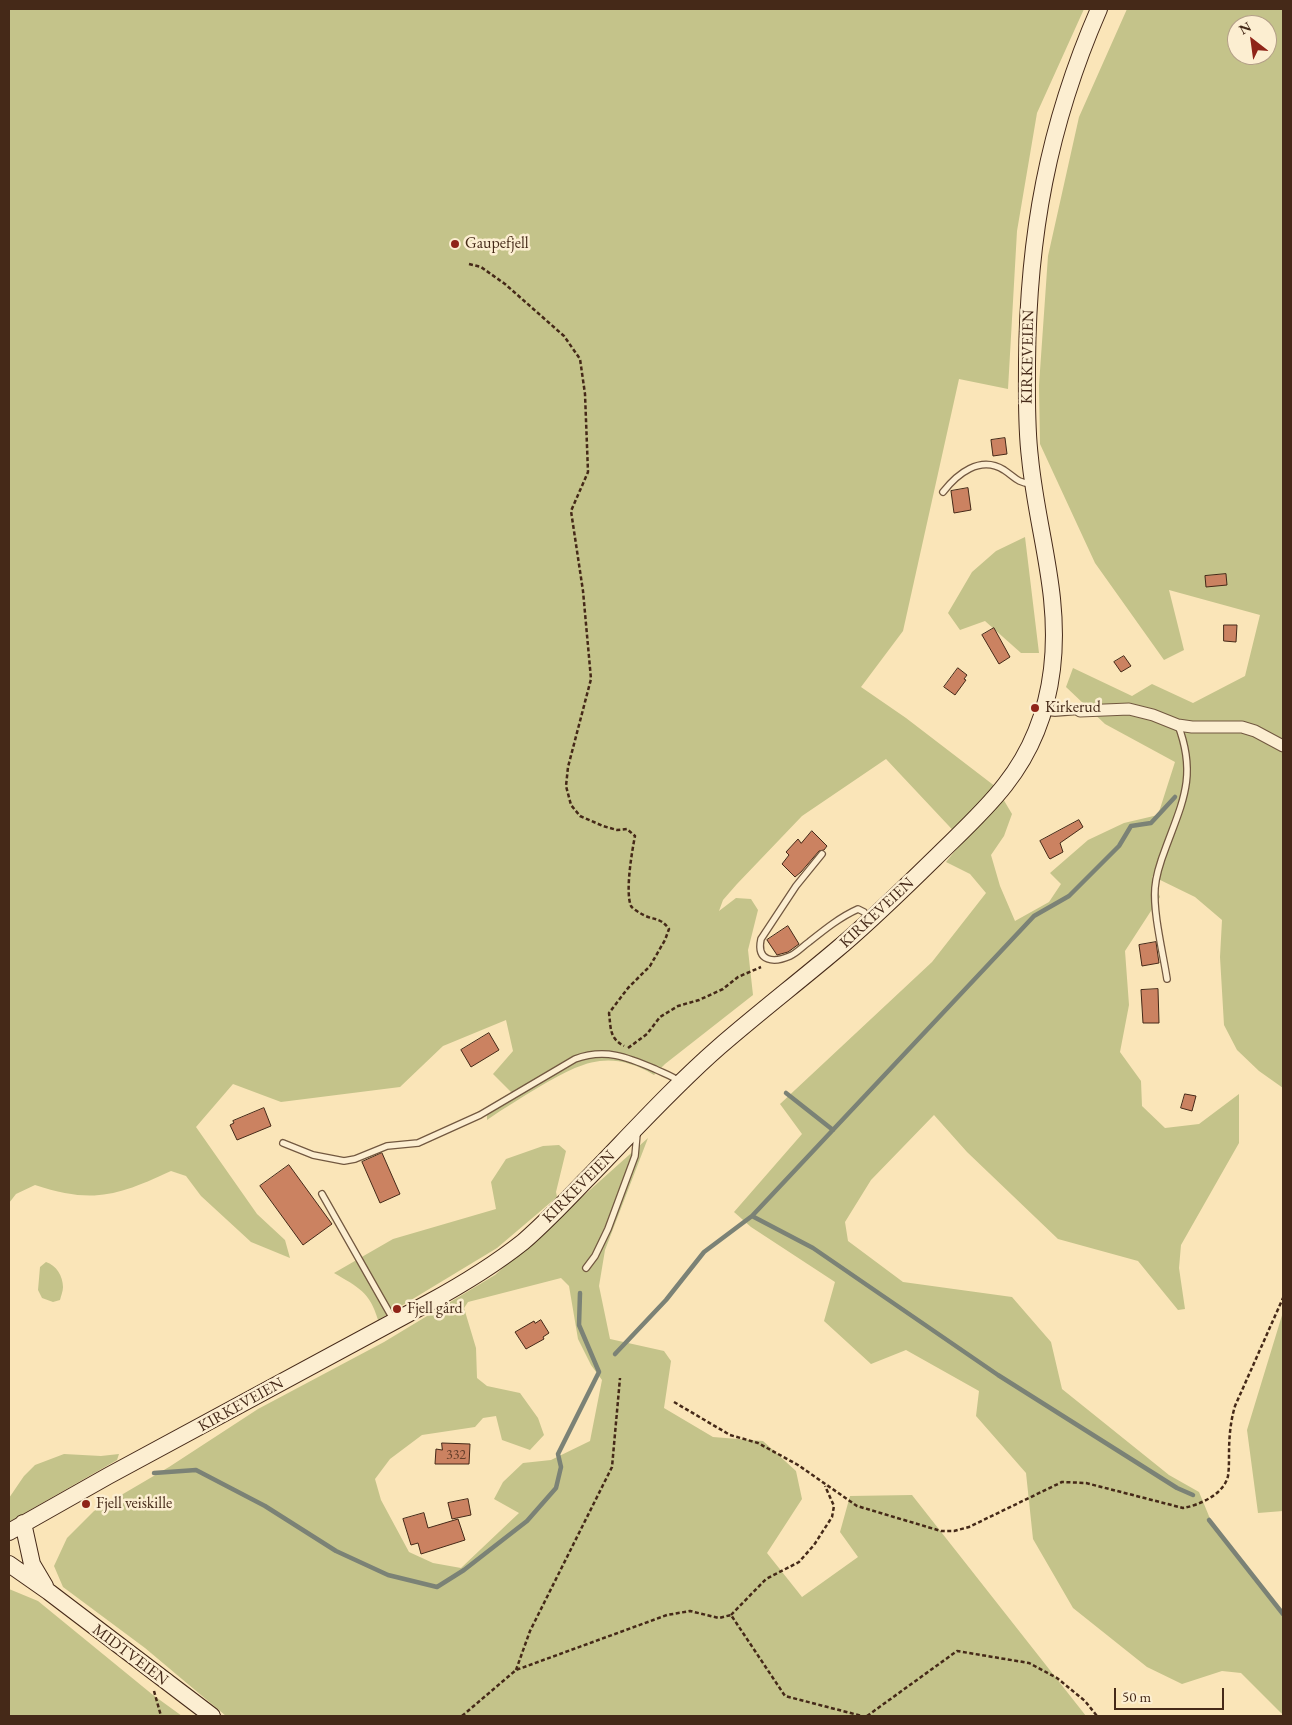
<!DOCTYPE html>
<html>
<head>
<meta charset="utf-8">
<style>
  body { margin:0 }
  #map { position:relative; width:1292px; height:1725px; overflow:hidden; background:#fae5b8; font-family:"EB Garamond",serif }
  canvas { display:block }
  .frame { position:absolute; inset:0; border:10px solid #452918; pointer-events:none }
  .north { position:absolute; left:1227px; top:15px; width:50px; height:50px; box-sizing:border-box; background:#fceed1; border:1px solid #b39f87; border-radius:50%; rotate:330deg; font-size:14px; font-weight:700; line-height:20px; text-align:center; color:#452918 }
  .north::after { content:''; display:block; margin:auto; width:18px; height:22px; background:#8f2418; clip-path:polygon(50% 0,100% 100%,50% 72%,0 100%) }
  .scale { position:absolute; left:1114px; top:1688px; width:110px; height:22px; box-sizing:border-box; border:2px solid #452918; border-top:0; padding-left:6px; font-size:15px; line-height:18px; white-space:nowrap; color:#452918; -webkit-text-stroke:4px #fceed1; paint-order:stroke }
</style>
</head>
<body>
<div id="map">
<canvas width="1292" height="1725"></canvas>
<div class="frame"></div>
<div class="north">N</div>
<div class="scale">50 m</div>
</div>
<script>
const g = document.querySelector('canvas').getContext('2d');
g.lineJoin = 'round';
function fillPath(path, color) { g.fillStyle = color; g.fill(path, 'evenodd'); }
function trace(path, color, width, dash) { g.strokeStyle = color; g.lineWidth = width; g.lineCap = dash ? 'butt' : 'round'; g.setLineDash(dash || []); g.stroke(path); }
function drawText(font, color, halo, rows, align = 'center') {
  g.font = font + ' "EB Garamond",serif'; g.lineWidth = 5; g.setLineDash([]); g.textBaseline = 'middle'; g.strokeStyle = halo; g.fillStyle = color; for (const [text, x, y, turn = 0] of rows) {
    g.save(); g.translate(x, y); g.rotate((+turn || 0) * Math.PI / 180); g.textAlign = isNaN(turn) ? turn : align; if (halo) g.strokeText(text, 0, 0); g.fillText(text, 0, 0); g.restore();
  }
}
fillPath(new Path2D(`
  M 9,9 L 1084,9 L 1037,113 L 1017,231 L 1008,389 L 959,379 L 903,631 L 861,687 L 906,718 L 996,787 L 1012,814 L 1004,836 L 991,855 L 1000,886 L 1015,921 L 1049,902 L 1061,884 L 1050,873 L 1088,840 L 1124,823 L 1158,815 L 1175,762 L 1105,724 L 1066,687 L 1073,668 L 1132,696 L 1152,684 L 1193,703 L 1245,676 L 1260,615 L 1169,590 L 1184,650 L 1164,660 L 1095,563 L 1040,444 L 1039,385 L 1048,256 L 1079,117 L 1127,9 L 1283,9 L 1283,1088 L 1259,1071 L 1237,1050 L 1224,1025 L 1220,957 L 1222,920 L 1195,897 L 1152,876 L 1160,897 L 1125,951 L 1129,1005 L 1120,1052 L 1141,1081 L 1142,1106 L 1165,1128 L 1199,1124 L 1239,1094 L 1239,1143 L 1181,1245 L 1179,1268 L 1185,1309 L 1178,1310 L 1138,1261 L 1058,1239 L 967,1152 L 934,1115 L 871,1180 L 845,1222 L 848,1241 L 903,1282 L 1012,1297 L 1051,1342 L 1062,1389 L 1169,1475 L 1199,1492 L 1211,1521 L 1283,1617 L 1283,1714 L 1281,1713 L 1241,1673 L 1222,1671 L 1182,1684 L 1147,1667 L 1073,1608 L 1033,1539 L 1026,1473 L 976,1416 L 979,1391 L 906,1350 L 871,1364 L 824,1321 L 835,1282 L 751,1227 L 734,1212 L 802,1134 L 780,1104 L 932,962 L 986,893 L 970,874 L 946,862 L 963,841 L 886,759 L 802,816 L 737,884 L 723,900 L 719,911 L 736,898 L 751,899 L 758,910 L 748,950 L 753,995 L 665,1064 L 654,1075 C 608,1048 581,1063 539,1087 C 521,1098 504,1108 487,1120 L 487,1108 L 512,1093 L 493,1074 L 513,1051 L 506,1020 L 443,1046 L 400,1087 L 281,1102 L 233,1084 L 196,1127 L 257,1214 L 285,1240 L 290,1258 L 251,1242 L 201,1196 L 186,1176 L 171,1171 C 117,1196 93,1204 35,1185 L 16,1194 L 9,1203 ZM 1237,25 L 1267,25 L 1267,55 L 1237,55 Z
  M 1025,537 L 1039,653 L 1021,653 L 985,621 L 960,630 L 948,613 L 972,572 L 996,551 Z
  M 648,1138 L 605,1250 L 599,1286 L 610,1339 L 664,1351 L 671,1361 L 664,1408 L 713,1437 L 763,1441 L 796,1471 L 802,1499 L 767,1553 L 802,1597 L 858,1557 L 840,1532 L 850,1496 L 912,1495 L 1086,1716 L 226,1716 L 145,1648 L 63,1587 L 54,1566 L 67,1538 L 94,1511 L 169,1467 L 258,1409 L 384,1342 L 495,1275 ZM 561,1278 L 569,1286 L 578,1339 L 591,1365 L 602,1380 L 590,1441 L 551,1460 L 523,1463 L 503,1482 L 494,1499 L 519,1513 L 461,1568 L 433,1563 L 409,1552 L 381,1500 L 375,1479 L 390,1459 L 422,1435 L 475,1427 L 483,1418 L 496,1416 L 502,1440 L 530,1450 L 544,1435 L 538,1418 L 520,1393 L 487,1386 L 477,1378 L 476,1348 L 464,1308 L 468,1302 Z
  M 559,1145 L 566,1151 L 556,1192 L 557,1197 L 497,1248 L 378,1320 C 370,1292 358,1287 334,1273 L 393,1239 L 496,1209 L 491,1182 L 506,1159 L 543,1146 Z
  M 46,1262 C 56,1265 63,1276 63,1287 C 63,1291 61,1296 60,1300 L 53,1302 L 42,1298 L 38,1290 L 40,1267 Z
  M 1283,1312 L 1283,1511 L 1258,1513 L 1247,1430 Z
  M 64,1454 L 101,1456 L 119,1454 L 117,1460 L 9,1522 L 9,1498 L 24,1476 L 35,1465 Z
  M 9,1589 L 38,1601 L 153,1695 L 182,1716 L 9,1716 Z`), '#c4c38a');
trace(new Path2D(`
  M 786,1093 L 833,1130
  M 752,1216 L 813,1248 L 998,1375 L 1177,1488 L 1193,1495
  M 615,1354 L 666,1300 L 704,1252 L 752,1216 L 1034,916 L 1069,896 L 1119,846 L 1131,826 L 1151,823 L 1175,797
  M 154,1473 L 196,1470 L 265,1506 L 336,1551 L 388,1575 L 437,1587 L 464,1570 L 527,1521 L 556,1488 L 561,1467 L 558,1454 L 599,1372 L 579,1325 L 580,1293
  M 1209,1520 L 1283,1614`), '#7b8276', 4.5);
const building = new Path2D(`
  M 1005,438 L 1007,454 L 993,456 L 991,440 Z
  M 968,488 L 971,510 L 954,513 L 951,491 Z
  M 1226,574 L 1227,585 L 1206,587 L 1205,576 Z
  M 1224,625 L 1237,625 L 1236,642 L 1224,641 Z
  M 994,628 L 1010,657 L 999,664 L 982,635 Z
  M 1124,656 L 1131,666 L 1121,672 L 1114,662 Z
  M 958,668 L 967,675 L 964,679 L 966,680 L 955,695 L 944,687 Z
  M 1079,820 L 1083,827 L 1060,843 L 1063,852 L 1050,859 L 1049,858 L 1040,841 Z
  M 812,831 L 827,846 L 824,850 L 819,851 L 801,872 L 795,877 L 782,864 L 789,855 L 786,852 L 798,839 L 801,843 Z
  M 788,926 L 799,944 L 788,952 L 777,955 L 767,940 Z
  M 1156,942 L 1159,963 L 1142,966 L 1139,945 Z
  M 1158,989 L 1159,1023 L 1143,1023 L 1141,990 Z
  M 489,1033 L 499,1050 L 471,1067 L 461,1050 Z
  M 1185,1094 L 1196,1096 L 1192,1111 L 1181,1108 Z
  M 264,1108 L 271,1126 L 237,1140 L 230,1125 L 234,1123 L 233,1121 Z
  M 382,1153 L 400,1194 L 380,1203 L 362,1162 Z
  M 289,1165 L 332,1224 L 303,1245 L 260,1186 Z
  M 541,1320 L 549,1333 L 543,1337 L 544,1339 L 526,1349 L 515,1332 L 534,1321 L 535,1323 Z
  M 442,1443 L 470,1444 L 469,1464 L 435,1464 L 436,1449 L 442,1450 Z
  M 468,1499 L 471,1515 L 452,1519 L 448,1503 Z
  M 424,1513 L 428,1528 L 458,1519 L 465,1540 L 421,1554 L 418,1543 L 411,1545 L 403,1519 Z`);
fillPath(building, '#cb8261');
trace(building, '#452918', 1);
const lane = new Path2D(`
  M 943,492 C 957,474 980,455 1004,470 C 1016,478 1016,482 1031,484
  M 1045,712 L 1055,713 L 1080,711
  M 822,854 L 796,886 L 761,939 C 756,962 774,963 790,956 C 797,953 803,946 809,942 C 824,930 840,917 858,909 L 864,912 L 869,919
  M 1167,979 C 1163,953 1153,913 1155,888 C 1156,874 1161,860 1166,847 C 1183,801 1197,775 1178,725
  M 283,1143 L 313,1155 L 344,1161 L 355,1159 L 387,1146 L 418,1143 L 480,1115 L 575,1059 C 605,1048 627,1057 655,1069 C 663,1073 673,1076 680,1082
  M 322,1194 L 393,1319
  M 586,1268 L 595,1256 L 608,1229 L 635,1156 L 637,1134`);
const street = new Path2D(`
  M 1080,711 L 1129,709 L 1153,715 L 1178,725 L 1192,727 L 1242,727 L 1255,731 L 1283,746`);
const secondary = new Path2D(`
  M 23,1523 L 32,1564 L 45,1586
  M 9,1532 L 108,1476 L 430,1302 C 463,1284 494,1265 523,1242 C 545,1223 565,1202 585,1181 C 629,1136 672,1088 719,1047 C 757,1014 797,983 835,951 C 870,922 901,891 934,859 C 958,835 984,812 1005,785 C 1031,752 1047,711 1052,669 C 1061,594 1037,531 1030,458 C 1026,426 1027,394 1027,363 C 1028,236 1048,126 1099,9
  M 9,1564 L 49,1592 L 212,1716`);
trace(lane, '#725840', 8);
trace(street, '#725840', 13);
trace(secondary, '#452918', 18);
trace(new Path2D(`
  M 469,264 L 481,267 L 505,284 L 564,336 L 580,359 L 585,394 L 588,472 L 571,511 L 583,591 L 591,679 L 568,767 L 566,786 L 571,805 L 580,816 L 603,826 L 617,830 L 627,829 L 635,836 C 632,851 625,892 631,906 C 633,909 637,911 640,913 C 652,921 660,916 669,929 L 665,940 L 650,966 L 628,988 L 609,1013 C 611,1028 609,1038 624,1046
  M 628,1048 L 647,1034 L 660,1017 L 678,1006 L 699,1000 L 723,989 L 738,977 L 761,967
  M 674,1402 L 730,1435 L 758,1443 L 798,1465 L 857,1506 L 941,1531 L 954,1531 L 969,1527 L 1062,1482 L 1086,1483 L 1183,1508 C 1200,1505 1224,1494 1228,1476 C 1229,1469 1229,1462 1229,1456 C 1229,1439 1230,1423 1235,1406 L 1283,1298
  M 731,1615 L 766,1579 L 799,1562 L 814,1545 L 832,1517 L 834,1506 L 825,1486
  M 516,1670 L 530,1631 L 612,1467 L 620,1378
  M 154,1691 L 161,1716
  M 462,1716 L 516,1670 L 667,1615 L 690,1611 L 719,1618 L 731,1615 L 785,1696 L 862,1716
  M 867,1716 L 957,1651 L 1029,1663 L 1057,1678 L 1085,1701 L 1097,1716`), '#452918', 2.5, [4, 2.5]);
trace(lane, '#fceed1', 5.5);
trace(street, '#fceed1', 11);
trace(secondary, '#fceed1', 16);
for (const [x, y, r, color] of [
  [455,244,5,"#8f2418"],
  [1035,708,5,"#8f2418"],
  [397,1309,5,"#8f2418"],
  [86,1504,5,"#8f2418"]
]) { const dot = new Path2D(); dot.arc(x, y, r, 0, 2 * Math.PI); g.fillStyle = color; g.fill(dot); trace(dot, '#fceed1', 2); }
drawText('14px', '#663f2a', null, [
  ["332",456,1455]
]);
drawText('16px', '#452918', '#fceed1', [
  ["Gaupefjell",465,244],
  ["Kirkerud",1045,708],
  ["Fjell gård",407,1309],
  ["Fjell veiskille",96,1504]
], 'left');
drawText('16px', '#452918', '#fceed1', [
  ["KIRKEVEIEN",1028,357,-89],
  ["KIRKEVEIEN",877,913,-43],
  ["KIRKEVEIEN",579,1187,-45],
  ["KIRKEVEIEN",241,1405,-29],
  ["MIDTVEIEN",130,1655,37]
]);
</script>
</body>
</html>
